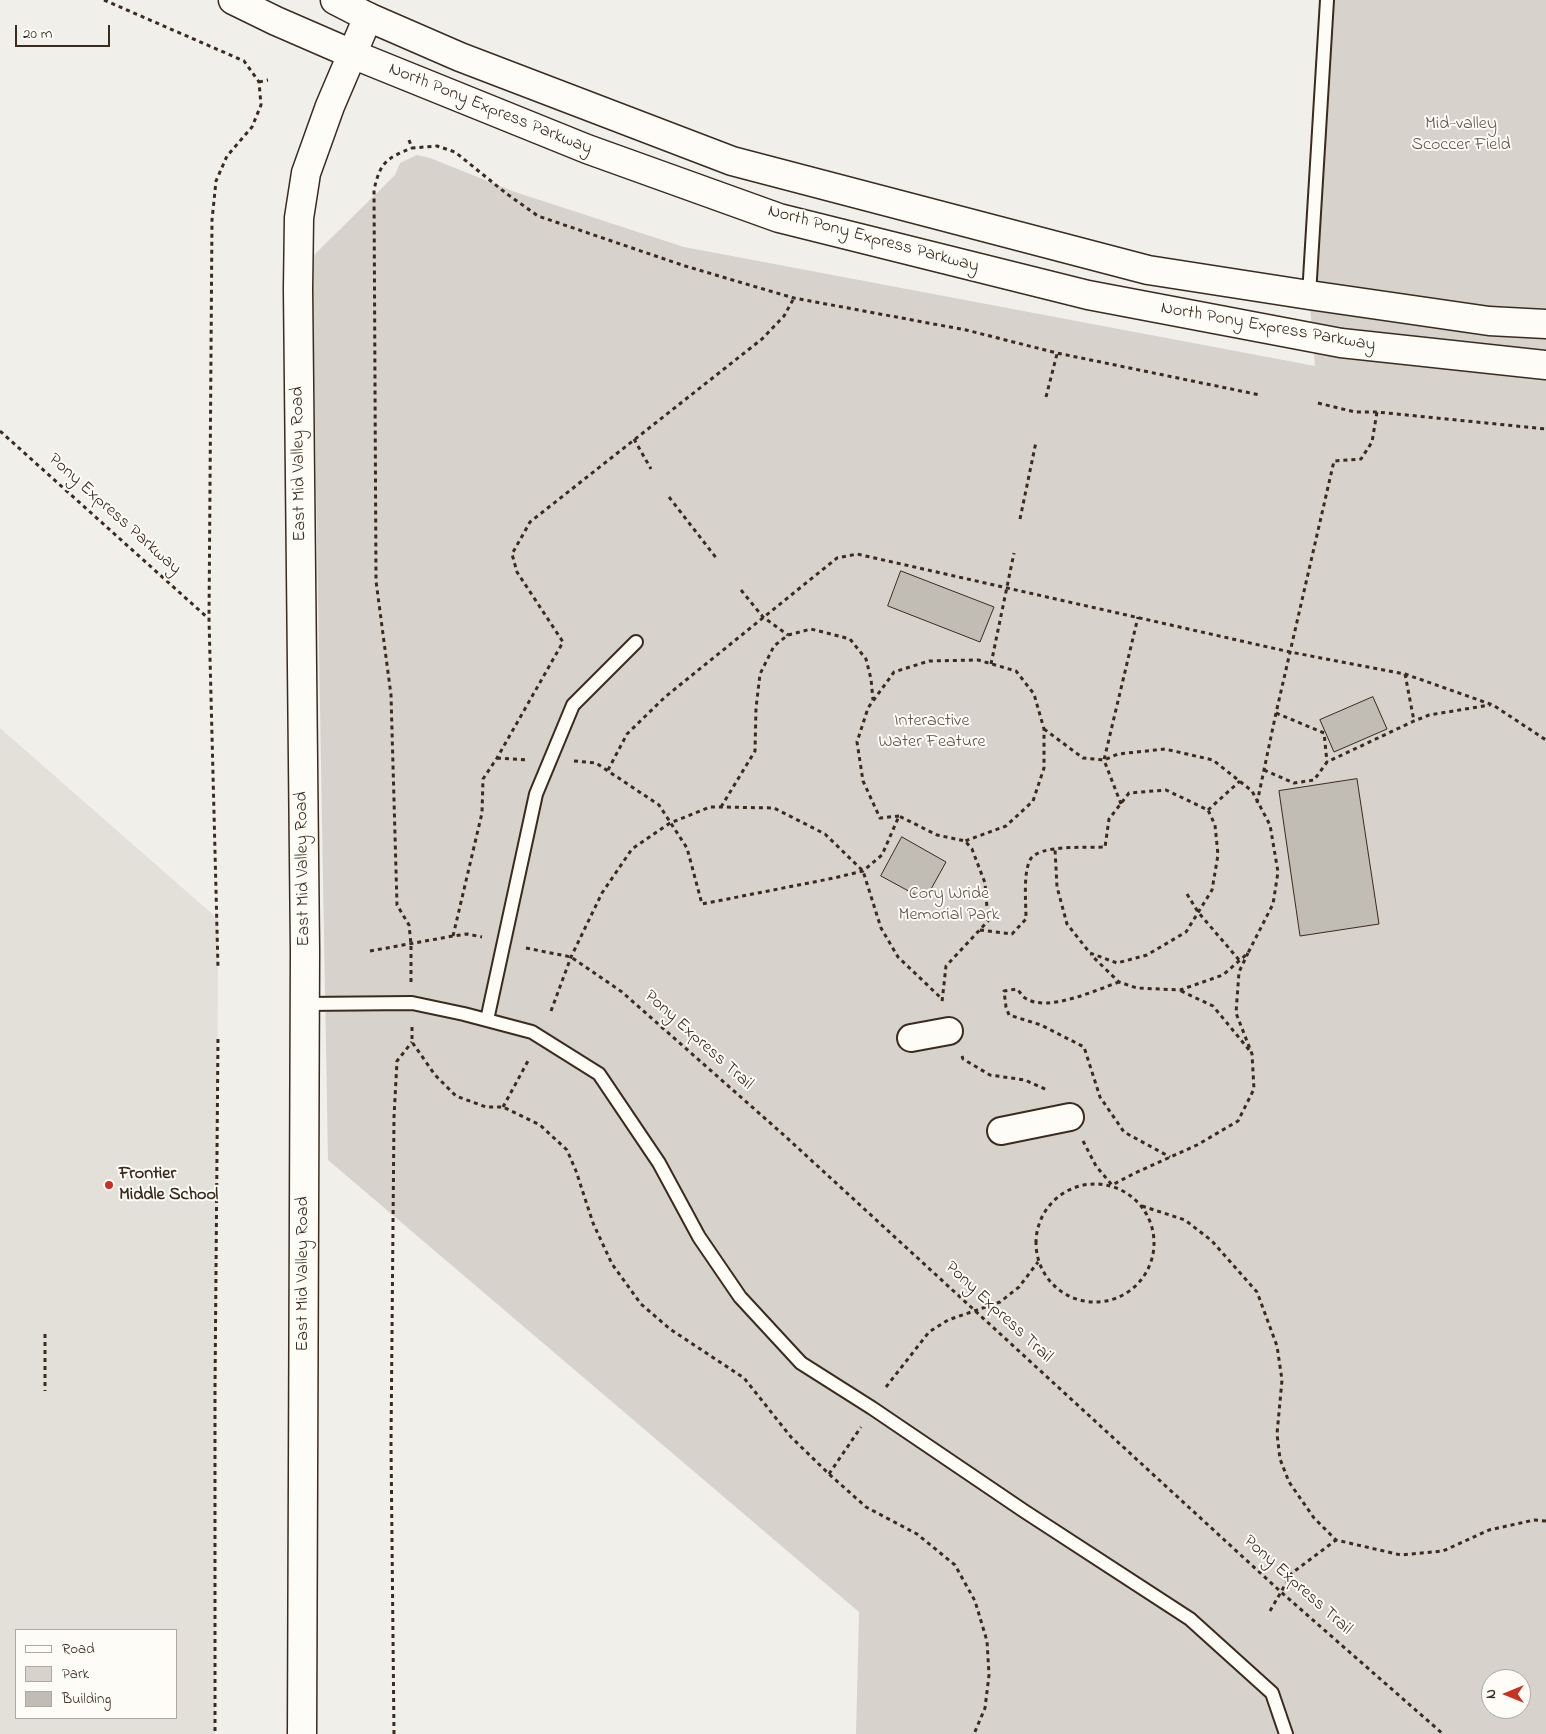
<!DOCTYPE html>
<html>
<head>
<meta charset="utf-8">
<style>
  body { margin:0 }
  #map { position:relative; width:1546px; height:1734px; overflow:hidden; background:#f1efea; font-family:"Indie Flower",sans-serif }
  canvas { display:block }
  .legend { position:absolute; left:15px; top:1629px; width:162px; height:90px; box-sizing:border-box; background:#fdfcf7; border:1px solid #afa8a0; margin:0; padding:6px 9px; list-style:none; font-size:15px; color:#3b2a1e }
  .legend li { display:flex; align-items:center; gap:10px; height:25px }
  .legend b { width:25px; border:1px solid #afa8a0 }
  .north { position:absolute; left:1481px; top:1669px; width:50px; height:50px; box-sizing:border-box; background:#fdfcf7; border:1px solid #afa8a0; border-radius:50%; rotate:270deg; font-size:14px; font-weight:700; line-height:20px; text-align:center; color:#3b2a1e }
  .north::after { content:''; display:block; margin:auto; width:18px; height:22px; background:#c8321e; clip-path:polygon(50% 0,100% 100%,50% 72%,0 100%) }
  .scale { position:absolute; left:15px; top:25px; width:95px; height:22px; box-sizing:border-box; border:2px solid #3b2a1e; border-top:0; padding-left:6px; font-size:15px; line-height:18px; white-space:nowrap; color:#3b2a1e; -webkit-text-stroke:4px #fdfcf7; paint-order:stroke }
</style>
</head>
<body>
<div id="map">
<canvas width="1546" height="1734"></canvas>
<ul class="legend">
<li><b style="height:6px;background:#fdfcf7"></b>Road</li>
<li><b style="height:14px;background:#d7d2cc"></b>Park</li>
<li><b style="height:14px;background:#c1bcb4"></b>Building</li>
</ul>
<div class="north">N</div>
<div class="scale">20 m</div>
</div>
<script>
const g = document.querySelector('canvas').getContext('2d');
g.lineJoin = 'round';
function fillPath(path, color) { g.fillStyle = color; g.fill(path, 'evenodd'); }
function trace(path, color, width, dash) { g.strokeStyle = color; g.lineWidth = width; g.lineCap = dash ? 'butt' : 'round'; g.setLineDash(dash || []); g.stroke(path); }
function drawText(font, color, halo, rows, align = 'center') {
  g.font = font + ' "Indie Flower",sans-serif'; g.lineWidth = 4; g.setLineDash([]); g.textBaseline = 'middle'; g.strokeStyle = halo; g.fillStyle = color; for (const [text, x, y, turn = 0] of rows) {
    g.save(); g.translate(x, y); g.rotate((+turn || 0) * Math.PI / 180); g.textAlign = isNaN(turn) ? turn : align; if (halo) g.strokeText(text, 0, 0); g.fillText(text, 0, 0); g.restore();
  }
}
fillPath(new Path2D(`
  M 0,728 L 218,919 L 215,1734 L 0,1734 ZM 16,1630 L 176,1630 L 176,1718 L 16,1718 Z`), '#e3e0da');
fillPath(new Path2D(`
  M 1327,0 L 1546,0 L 1546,1734 L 856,1734 L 859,1612 L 328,1160 L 312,257 L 395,175 L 400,163 L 417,155 L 430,158 L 515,192 L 684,247 L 1315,366 L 1309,295 ZM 1491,1679 L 1521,1679 L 1521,1709 L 1491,1709 Z`), '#d7d2cc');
const building = new Path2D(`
  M 901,571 L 994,607 L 980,642 L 888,606 Z
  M 1373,697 L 1387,729 L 1334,752 L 1320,720 Z
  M 1357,779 L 1379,924 L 1300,936 L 1279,791 Z
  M 902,837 L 946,862 L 925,900 L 881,876 Z`);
fillPath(building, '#c1bcb4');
trace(building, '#3b2a1e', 1);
const service = new Path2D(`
  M 1309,295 L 1327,0
  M 304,1004 L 412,1003 L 464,1014 L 532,1032 L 599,1074 L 659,1163 L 699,1237 L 740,1297 L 801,1363 L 872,1408 L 1024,1511 L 1190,1619 L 1272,1693 L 1286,1734
  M 487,1020 L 536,794 L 573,705 L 636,642`);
const minor = new Path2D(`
  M 911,1038 L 949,1031
  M 1001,1131 L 1070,1117`);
const tertiary = new Path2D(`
  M 302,1734 L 305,950 L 298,289 L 299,218 L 306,173 L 330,106 L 368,17`);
const primary = new Path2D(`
  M 233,0 L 276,21 L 352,54 L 587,149 L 779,218 L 1088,295 L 1341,343 L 1546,365
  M 335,0 L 368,17 L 460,57 L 732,161 L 1148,270 L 1309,295 L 1489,321 L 1546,324`);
trace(service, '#3b2a1e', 16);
trace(minor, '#3b2a1e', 30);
trace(tertiary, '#3b2a1e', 31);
trace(primary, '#3b2a1e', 31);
trace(new Path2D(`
  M 104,0 L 244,61 L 259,82 L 261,105 L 252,127 L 227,156 L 216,181 L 212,220 L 209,619 L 218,968
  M 259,82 L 268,80
  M 409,140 L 412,148 L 437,146 L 455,152 L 507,194 L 538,216 L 685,266 L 794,298 L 966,330 L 1057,353 L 1260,395
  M 1046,397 L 1057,354
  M 1318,403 L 1355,412 L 1377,412 L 1546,429
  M 0,431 L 209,619
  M 634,439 L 651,469
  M 669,497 L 717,559
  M 1020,519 L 1036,442
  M 741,590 L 763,617 L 788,635
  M 991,664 L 1014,553
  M 1405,674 L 1414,721
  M 1276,713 L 1324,733 L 1327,762
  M 1044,729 L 1083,758 L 1104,760 L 1118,754 L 1165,749 L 1213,760 L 1252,791 L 1270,825 L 1278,872 L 1273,904 L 1248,953 L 1223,975 L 1180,990 L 1137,988 L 1119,982 L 1091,955
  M 497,758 L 527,760
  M 574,761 L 596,763 L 659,805 L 687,848 L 702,904 L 834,878 L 863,871 L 882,855 L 899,816 L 937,835 L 965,841 L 972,849 L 985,883 L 988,921 L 946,966 L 942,1002
  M 608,770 L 627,734 L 665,697 L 837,558 L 857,554 L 1290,652 L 1405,674 L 1493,705 L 1546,740
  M 1264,770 L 1294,783 L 1314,780 L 1327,762 L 1414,721 L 1429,715 L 1490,705
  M 1257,803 L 1276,713 L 1334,461 L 1361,459 L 1372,442 L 1377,412
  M 1121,804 L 1104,760 L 1138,617
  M 721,807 L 755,751 L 756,708 L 760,674 L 774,646 L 788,635 L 811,629 L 850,639 L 866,659 L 871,679 L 873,700
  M 1208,810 L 1240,781
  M 899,816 L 880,818 L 863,781 L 857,742 L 868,708 L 894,672 L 929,661 L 978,660 L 1016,671 L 1034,694 L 1044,729 L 1044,768 L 1033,801 L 1006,826 L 965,841
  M 1187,894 L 1198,912 L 1240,961
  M 980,930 L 1012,934 L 1026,919 C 1026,903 1023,874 1030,860 C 1038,844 1089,848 1105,847 L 1109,819 L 1129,793 L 1166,790 L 1208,810 L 1215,825 L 1218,855 L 1212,890 L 1186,932 L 1147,955 L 1117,963 L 1090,953 L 1067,924 L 1057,887 L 1055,849
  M 453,936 L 482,813 L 483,779 L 497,758 L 563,642 L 517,572 L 512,554 L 530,522 L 762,339 L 784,316 L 794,298
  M 526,948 L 571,957 L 622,992 L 786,1137 L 1281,1592 L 1443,1734
  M 370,951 L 453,936 L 467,934 L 482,937
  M 411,982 L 411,944 L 409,925 L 397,905 L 391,695 L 376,581 L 374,190 C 380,162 387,158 412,148
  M 1119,982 C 1096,990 1047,1013 1025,998 C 1022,996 1020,992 1017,989 L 1004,991 L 1006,1007 L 1009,1015 L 1041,1025 L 1084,1047 L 1100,1097 L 1124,1132 L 1170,1157
  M 1181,991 L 1213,1006 L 1250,1051
  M 551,1011 L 571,957 L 602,893 L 632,849 L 670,823 L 710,807 L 722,807 L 774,808 L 825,834 L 863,871 L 881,928 L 898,957 L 941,998
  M 412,1027 L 412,1042 L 435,1075 L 456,1096 L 486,1107 L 503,1107 L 540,1125 L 567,1150 L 576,1171 L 593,1223 L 612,1264 L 641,1304 L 670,1329 L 744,1378 L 791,1437 L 829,1474 L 866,1507 L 917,1534 L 955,1565 L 975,1601 L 987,1641 L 989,1675 L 985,1708 L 974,1734
  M 962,1056 L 963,1059 L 990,1075 L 1025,1080 L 1047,1090
  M 503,1107 L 528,1061
  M 1083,1141 L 1096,1166 L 1112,1185 L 1135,1173 L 1197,1145 L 1238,1121 L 1254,1089 L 1252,1054 L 1236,1013 L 1239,972 L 1248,953
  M1036 1243a59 59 0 1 1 118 0a59 59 0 1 1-118 0Z
  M 1142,1206 L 1185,1220 L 1212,1241 L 1257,1292 L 1277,1346 L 1282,1380 L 1277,1434 L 1280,1459 L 1289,1482 L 1314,1518 L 1336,1540 L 1401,1555 L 1443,1551 L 1489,1530 L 1534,1520 L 1546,1521
  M 45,1334 L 45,1391
  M 886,1387 L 929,1332 L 948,1320 L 1000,1302 L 1019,1287 L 1038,1262
  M 829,1474 L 861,1427
  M 1270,1611 L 1292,1573 L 1336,1540
  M 215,1731 L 215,1389 L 218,1037
  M 394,1734 L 391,1443 L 394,1117 L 397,1061 L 412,1042`), '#3b2a1e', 3, [4, 4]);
trace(service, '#fdfcf7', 12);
trace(minor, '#fdfcf7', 26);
trace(tertiary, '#fdfcf7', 28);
trace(primary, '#fdfcf7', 28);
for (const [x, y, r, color] of [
  [109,1185,5,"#c8321e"]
]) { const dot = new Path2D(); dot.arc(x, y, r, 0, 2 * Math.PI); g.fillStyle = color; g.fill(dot); trace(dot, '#fdfcf7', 2); }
drawText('18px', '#3b2a1e', '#fdfcf7', [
  ["North Pony Express Parkway",490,110,22],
  ["North Pony Express Parkway",873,240,15],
  ["North Pony Express Parkway",1268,328,10],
  ["East Mid Valley Road",300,464,-91],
  ["Pony Express Parkway",114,515,42],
  ["East Mid Valley Road",304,869,-91],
  ["Pony Express Trail",698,1041,42],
  ["East Mid Valley Road",304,1274,-90],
  ["Pony Express Trail",998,1313,43],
  ["Pony Express Trail",1297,1586,42]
]);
drawText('18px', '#62544a', '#fdfcf7', [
  ["Mid-valley",1461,125],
  ["Scoccer Field",1461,146],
  ["Interactive",932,722],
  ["Water Feature",932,743],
  ["Cory Wride",949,895],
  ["Memorial Park",949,916]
]);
drawText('bold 18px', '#3b2a1e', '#fdfcf7', [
  ["Frontier",119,1175],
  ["Middle School",119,1196]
], 'left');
</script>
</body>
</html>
